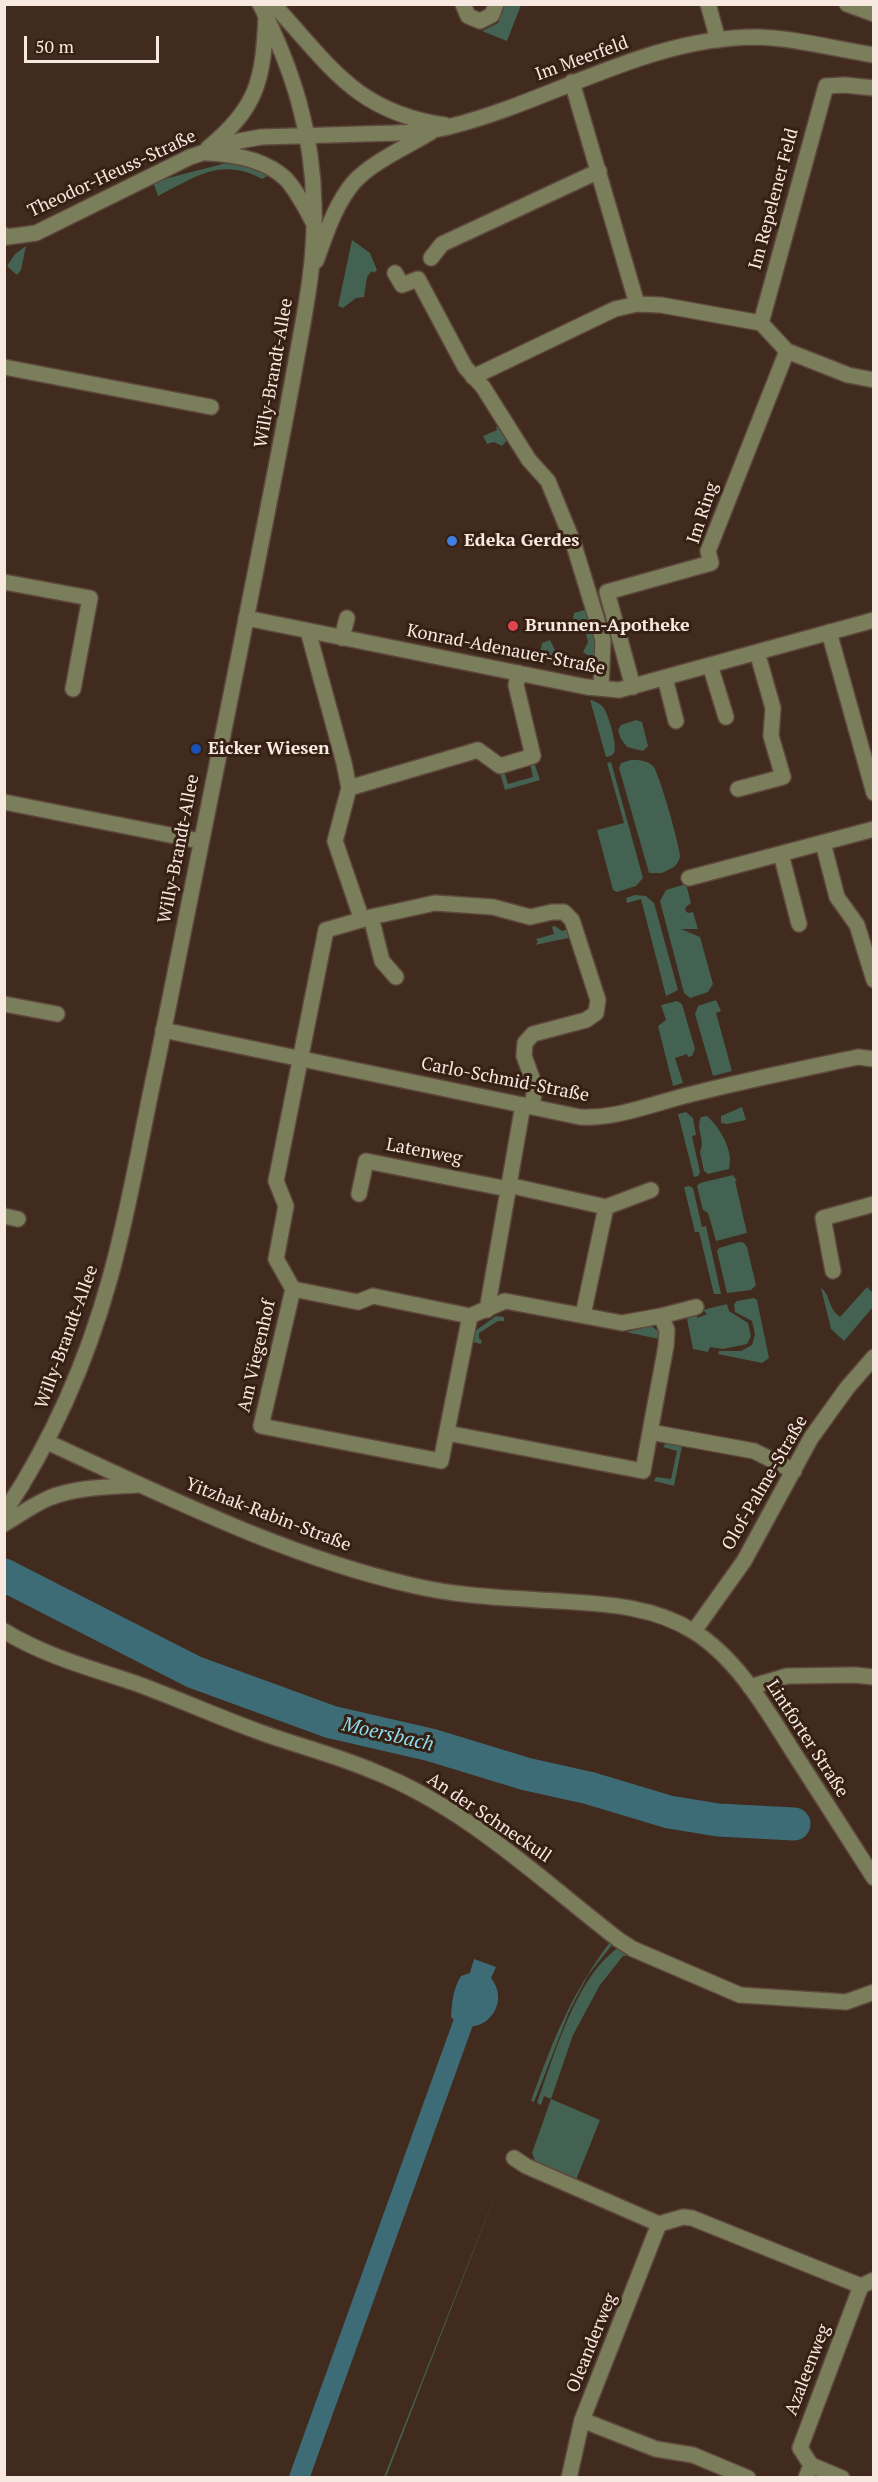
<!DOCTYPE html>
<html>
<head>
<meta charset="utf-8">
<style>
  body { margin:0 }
  #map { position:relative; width:878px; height:2482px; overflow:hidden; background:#412a1e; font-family:"PT Serif",serif }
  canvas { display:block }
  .frame { position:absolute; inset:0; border:6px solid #f7e8e0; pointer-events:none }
  .scale { position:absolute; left:24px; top:36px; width:135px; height:27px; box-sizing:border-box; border:3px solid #f7e8e0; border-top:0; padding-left:8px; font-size:18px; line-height:21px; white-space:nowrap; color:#f7e8e0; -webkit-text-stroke:4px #362014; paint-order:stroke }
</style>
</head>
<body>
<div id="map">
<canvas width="878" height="2482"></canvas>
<div class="frame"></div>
<div class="scale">50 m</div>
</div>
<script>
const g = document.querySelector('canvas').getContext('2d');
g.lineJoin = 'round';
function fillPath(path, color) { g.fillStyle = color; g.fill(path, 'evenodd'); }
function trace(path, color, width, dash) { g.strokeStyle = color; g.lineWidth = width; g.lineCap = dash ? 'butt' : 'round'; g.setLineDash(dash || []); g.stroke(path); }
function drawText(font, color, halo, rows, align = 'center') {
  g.font = font + ' "PT Serif",serif'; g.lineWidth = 6; g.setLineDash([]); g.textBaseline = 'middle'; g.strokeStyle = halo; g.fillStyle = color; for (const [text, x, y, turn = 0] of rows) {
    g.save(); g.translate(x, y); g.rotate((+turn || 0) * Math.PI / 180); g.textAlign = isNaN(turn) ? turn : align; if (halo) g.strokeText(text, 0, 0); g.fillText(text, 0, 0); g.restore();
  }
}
fillPath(new Path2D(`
  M 505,5 L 521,5 L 507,41 L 482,31 L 498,23 Z
  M 230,162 L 238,162 L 269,175 L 262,179 C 221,157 196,177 158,196 L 153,182 Z
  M 352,240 L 370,253 L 377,270 L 374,273 L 372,271 L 367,277 L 364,297 L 356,298 L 343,308 L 338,306 Z
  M 26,246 L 21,270 L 17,275 L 7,266 L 15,254 Z
  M 501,425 L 508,439 L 502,446 L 494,442 L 487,444 L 483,436 L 497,430 L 496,427 Z
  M 588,609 L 596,643 L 594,656 L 591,657 L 583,652 L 588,642 L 585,629 L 581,631 L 572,625 L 574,613 Z
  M 550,640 L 555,650 L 563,655 L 559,664 L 539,660 L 542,643 Z
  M 590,700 C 595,701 599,703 603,707 C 608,713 618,746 614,753 C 612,756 610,756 606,757 Z
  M 636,720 L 642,722 L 648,746 L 643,751 L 627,747 L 621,739 L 618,730 L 621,725 Z
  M 631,760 C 638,760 647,760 653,766 C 659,772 679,843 680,855 C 680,860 677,864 674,867 L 662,873 L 649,873 L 619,768 L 621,763 Z
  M 611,762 L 643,878 L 636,886 L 617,892 L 613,890 L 597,830 L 624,823 L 607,763 Z
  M 530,764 L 535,765 L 540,780 L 505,790 L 500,773 L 504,771 L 508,784 L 533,777 Z
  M 686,884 L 691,903 L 686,907 L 685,910 L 688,913 L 693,912 L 698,929 L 681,929 L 700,937 L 713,984 L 708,992 L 690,998 L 684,993 L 660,901 L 666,890 Z
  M 635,895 L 646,896 L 654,903 L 678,990 L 666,996 L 641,899 L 627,903 L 626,898 Z
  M 555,926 L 562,931 L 568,929 L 573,937 L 535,945 L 538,942 L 536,939 L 554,934 L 552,927 Z
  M 716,1000 L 721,1011 L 716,1013 L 732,1071 L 713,1076 L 695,1014 L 698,1006 Z
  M 677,1001 L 682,1004 L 695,1049 L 692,1056 L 688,1057 L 687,1054 L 675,1058 L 683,1083 L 673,1086 L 658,1026 L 666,1020 L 661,1005 Z
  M 742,1107 L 746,1120 L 727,1124 L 721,1123 L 721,1116 Z
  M 686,1112 L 693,1118 L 696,1135 L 692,1136 L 700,1172 L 698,1176 L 694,1177 L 678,1114 Z
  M 707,1116 C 720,1128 734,1150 729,1169 L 708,1174 L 704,1171 L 700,1152 C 706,1140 695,1128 701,1117 Z
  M 733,1175 L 737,1181 L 735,1181 L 747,1233 L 716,1241 L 708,1213 L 703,1210 L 697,1186 L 700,1183 Z
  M 689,1186 L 693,1188 L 702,1227 L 706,1226 L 721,1294 L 714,1294 L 699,1232 L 695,1232 L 684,1187 Z
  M 739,1242 L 744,1243 L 747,1247 L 756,1285 L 751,1290 L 727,1293 L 717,1251 L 719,1248 Z
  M 867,1287 L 873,1293 L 873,1307 L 844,1341 L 831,1329 L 821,1288 C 831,1295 827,1307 840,1317 Z
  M 754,1298 L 757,1300 L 769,1358 L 762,1363 L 718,1354 L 719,1351 L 741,1351 L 752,1345 L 755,1334 L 752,1321 L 735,1312 L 734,1304 L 737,1301 Z
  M 727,1304 L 729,1311 L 748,1323 L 751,1336 L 747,1344 L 723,1349 L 710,1347 L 708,1352 L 693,1349 L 686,1314 L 697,1311 L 697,1318 L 707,1314 L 703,1310 Z
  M 496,1316 L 504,1317 L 504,1321 L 498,1321 L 479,1333 L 479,1338 L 482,1341 L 481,1344 L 473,1342 L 475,1331 Z
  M 651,1326 L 658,1331 L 659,1339 L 626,1332 Z
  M 666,1443 L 682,1446 L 674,1486 L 654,1481 L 656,1477 L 671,1479 L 677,1451 L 663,1447 Z
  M 610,1942 L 612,1945 L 588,1975 L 569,2012 L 534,2102 L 531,2101 C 553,2040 571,1994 610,1942 Z
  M 618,1948 L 629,1955 L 623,1956 L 600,1985 L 573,2035 L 551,2099 L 600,2120 L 576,2180 L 536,2164 L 532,2153 L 551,2099 L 544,2096 L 541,2105 L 537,2103 C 554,2056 576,1977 618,1948 Z
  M 503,2175 L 386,2477 L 384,2477 Z`), '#436251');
fillPath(new Path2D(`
  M 474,1959 L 496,1967 L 491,1978 C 514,2007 476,2044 451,2017 C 452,2002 453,1989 461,1976 L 470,1973 Z`), '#3e6c76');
trace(new Path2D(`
  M 299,2478 L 471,2001`), '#3e6c76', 20);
trace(new Path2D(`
  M 4,1575 L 194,1672 L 331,1722 L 431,1745 L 526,1774 L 589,1788 L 669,1812 L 718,1820 L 794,1824`), '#3e6c76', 33);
const minor = new Path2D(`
  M 273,4 C 330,65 355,112 445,125
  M 463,4 L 468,16 L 480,21 L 492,15 L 496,4
  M 708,4 L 718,40
  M 847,4 L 874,14
  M 572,82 L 637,304
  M 208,148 C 258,107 263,80 266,17
  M 207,153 C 233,154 266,160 286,179 C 297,191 305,207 313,222
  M 4,235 L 7,237 L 36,233 L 190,157 L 239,141 L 261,137 C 295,136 328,135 362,134 C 392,133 423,134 452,126 C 554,100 648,37 757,37 C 795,38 835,49 874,55
  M 431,258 L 442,244 L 599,171
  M 316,261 C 326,234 335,204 354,182 C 372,162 408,146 431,132
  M 395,273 L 402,285 L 418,279 L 465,367 L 483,387 L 529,460 L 548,481 L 573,542 L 603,640 L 601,688
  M 761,323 L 826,86 L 845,85 L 874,88
  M 4,367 L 211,407
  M 473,377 L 615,309 L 637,304 L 661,305 L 761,323 L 787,351 L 848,375 L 874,380
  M 4,582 L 90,598 L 73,689
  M 246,618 L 587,687 L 619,690 L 874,620
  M 308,631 L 344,763 L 349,788
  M 829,632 L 874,793
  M 342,638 L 347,618
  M 710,665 L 726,717
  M 665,678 L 676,721
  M 633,687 L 607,592 L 711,563 L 708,551 L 787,351
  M 738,789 L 783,777 L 771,736 L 773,708 L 757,652
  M 4,802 L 200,841
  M 823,843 L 837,897 L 857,925 L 874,980
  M 781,854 L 799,924
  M 689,878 L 874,829
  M 371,917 L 382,961 L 396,977
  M 362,920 L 335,841 L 349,788 L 478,750 L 500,766 L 533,756 L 516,685 L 519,673
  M 4,1004 L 57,1014
  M 163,1030 L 580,1117 C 618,1119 654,1103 692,1094 C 747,1080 802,1069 858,1057 L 874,1059
  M 508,1185 L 606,1207
  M 359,1194 L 366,1161 L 508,1189
  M 4,1216 L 18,1219
  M 833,1271 L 823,1218 L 874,1204
  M 293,1289 L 358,1302 L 373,1296 L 470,1316 L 505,1301 L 622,1323 L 661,1316 L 667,1330 L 666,1346 L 650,1432
  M 487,1310 L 523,1105
  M 583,1315 L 606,1207 L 651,1190
  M 470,1316 L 441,1461 L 261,1426 L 293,1289 L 276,1259 L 286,1206 L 276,1181 L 326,930 L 371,917 L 435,903 L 493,907 L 530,917 L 552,912 L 564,912 L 572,920 L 598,1000 L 596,1013 L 586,1020 L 533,1034 L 525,1043 L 524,1056 L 535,1086 L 532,1107
  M 661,1316 L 696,1307
  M 447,1433 L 643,1471 L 650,1432 L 754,1451 L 794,1471
  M 47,1442 C 166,1496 284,1556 411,1585 C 460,1597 510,1598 559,1601 C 606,1604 653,1606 693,1631 C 740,1660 770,1716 799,1761 C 824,1800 849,1839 874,1878
  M 4,1513 C 52,1441 87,1361 110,1278 C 130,1207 141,1135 157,1063 C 186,922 214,781 242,640 C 259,553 277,465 293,378 C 303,321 316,265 314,207 C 313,133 293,70 260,4
  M 4,1524 C 19,1515 33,1505 49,1498 C 76,1487 108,1487 137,1485
  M 4,1631 C 45,1656 90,1668 135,1683 C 176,1698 216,1716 257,1731 C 295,1745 335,1755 373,1771 C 467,1808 540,1879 619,1940 L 633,1949 L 740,1995 L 846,2002 L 874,1992
  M 694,1631 L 744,1561 L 811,1438 L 847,1388 L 874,1357
  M 750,1687 L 787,1676 L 855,1675 L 874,1677
  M 514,2158 L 526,2166 L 659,2224
  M 582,2420 L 656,2449 L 693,2455 L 748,2478
  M 811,2465 L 842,2478
  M 569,2478 L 582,2420 L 659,2224 L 683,2217 L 692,2218 L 861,2286 L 874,2280
  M 806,2478 L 811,2465 L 800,2448 L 861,2286`);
trace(minor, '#5e483d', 18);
trace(minor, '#7b7e5b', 15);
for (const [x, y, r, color] of [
  [452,541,6,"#3f7fe0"],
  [513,626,6,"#e0444e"],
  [196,749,6,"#1a4fb4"]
]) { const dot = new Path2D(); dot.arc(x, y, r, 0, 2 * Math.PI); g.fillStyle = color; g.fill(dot); trace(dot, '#362014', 2); }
drawText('18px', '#f7e8e0', '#362014', [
  ["Im Meerfeld",582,59,-20],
  ["Theodor-Heuss-Straße",112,174,-25],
  ["Im Repelener Feld",774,199,-75],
  ["Willy-Brandt-Allee",274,373,-80],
  ["Im Ring",703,513,-72],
  ["Konrad-Adenauer-Straße",506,650,11],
  ["Willy-Brandt-Allee",179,849,-79],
  ["Carlo-Schmid-Straße",505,1080,11],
  ["Latenweg",424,1152,11],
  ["Willy-Brandt-Allee",67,1337,-70],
  ["Am Viegenhof",257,1356,-77],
  ["Olof-Palme-Straße",765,1483,-60],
  ["Yitzhak-Rabin-Straße",268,1515,21],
  ["Lintforter Straße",807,1739,57],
  ["An der Schneckull",489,1818,34],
  ["Oleanderweg",592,2343,-68],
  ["Azaleenweg",808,2370,-69]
]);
drawText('bold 18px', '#f7e8e0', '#362014', [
  ["Edeka Gerdes",464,541],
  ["Brunnen-Apotheke",525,626],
  ["Eicker Wiesen",208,749]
], 'left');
drawText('italic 20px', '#8adced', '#362014', [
  ["Moersbach",388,1735,13]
]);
</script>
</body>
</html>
